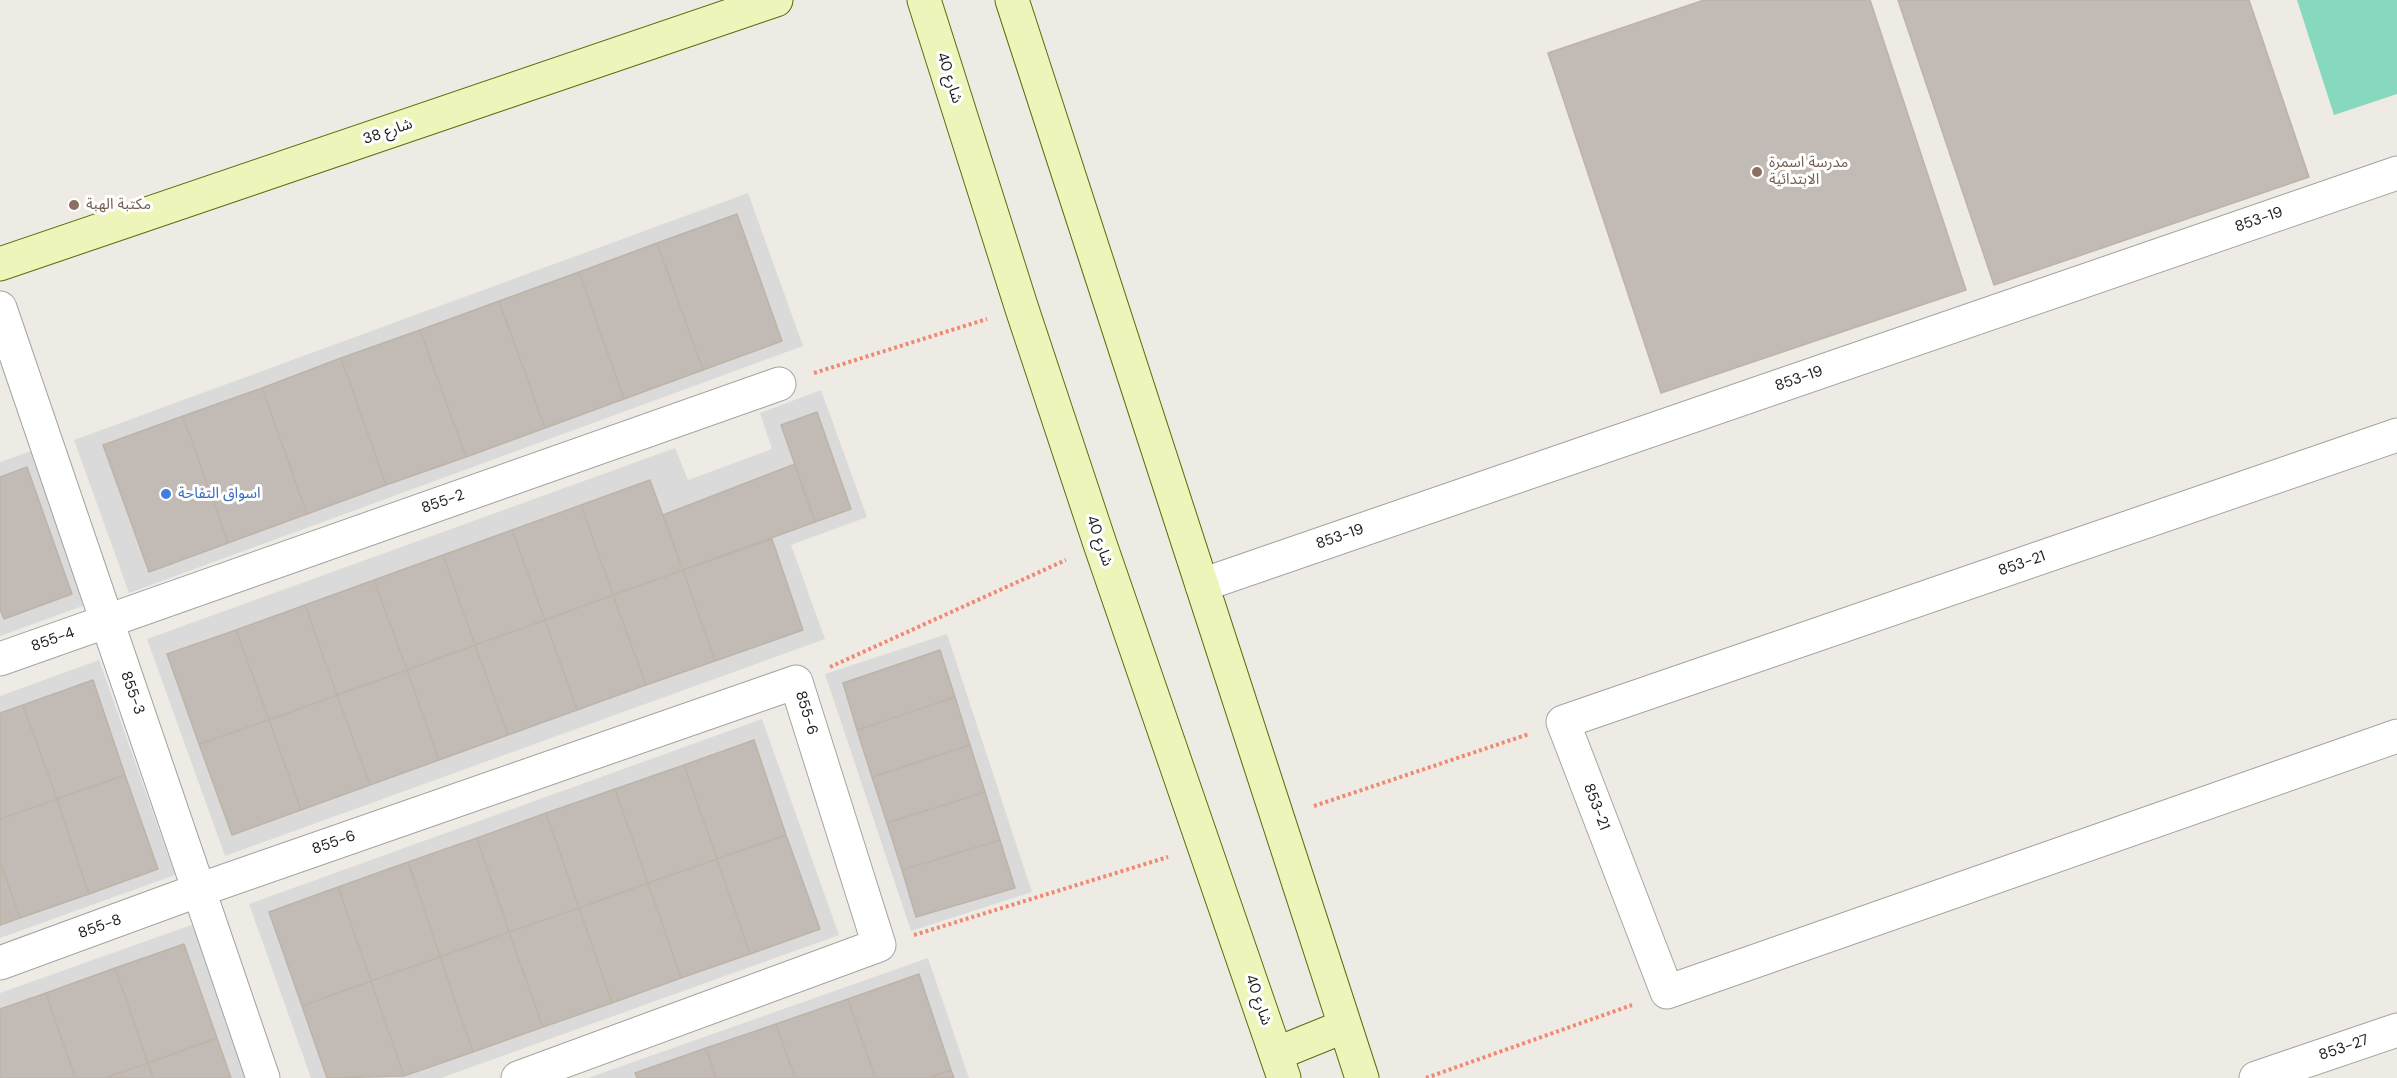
<!DOCTYPE html>
<html>
<head>
<meta charset="utf-8">
<style>
  body { margin:0 }
  canvas { display:block; background:#eeebe4 }
</style>
</head>
<body>
<canvas width="2397" height="1078"></canvas>
<script>
const g = document.querySelector('canvas').getContext('2d');
g.lineJoin = 'round';
function fillPath(path, color) { g.fillStyle = color; g.fill(path, 'evenodd'); }
function trace(path, color, width, dash) { g.strokeStyle = color; g.lineWidth = width; g.lineCap = dash ? 'butt' : 'round'; g.setLineDash(dash || []); g.stroke(path); }
function drawText(font, color, halo, rows, align = 'center') {
  g.font = font + ' "DM Sans","Noto Sans Arabic",sans-serif'; g.lineWidth = 6; g.setLineDash([]); g.textBaseline = 'middle'; g.strokeStyle = halo; g.fillStyle = color; for (const [text, x, y, turn = 0] of rows) {
    g.save(); g.translate(x, y); g.rotate((+turn || 0) * Math.PI / 180); g.textAlign = isNaN(turn) ? turn : align; if (halo) g.strokeText(text, 0, 0); g.fillText(text, 0, 0); g.restore();
  }
}
fillPath(new Path2D(`
  M 748,193 L 803,346 L 129,593 L 74,440 Z
  M 821,390 L 867,517 L 791,545 L 825,639 L 225,856 L 147,639 L 675,448 L 688,480 L 772,449 L 760,413 Z
  M 37,449 L 91,603 L 0,636 L 0,462 Z
  M 947,634 L 1032,892 L 911,931 L 825,674 Z
  M 99,660 L 175,875 L 0,938 L 0,696 Z
  M 762,719 L 839,935 L 441,1078 L 311,1078 L 249,904 Z
  M 194,924 L 249,1078 L 0,1078 L 0,993 Z
  M 928,958 L 969,1078 L 588,1078 Z`), '#dbdada');
fillPath(new Path2D(`
  M 2297,0 L 2397,0 L 2397,94 L 2334,115 Z`), '#86d8bf');
const building = new Path2D(`
  M 1704,0 L 1870,0 L 1966,290 L 1661,393 L 1548,53 Z
  M 1898,0 L 2249,0 L 2309,177 L 1994,285 Z
  M 737,214 L 782,341 L 703,370 L 657,243 Z
  M 657,243 L 703,370 L 624,399 L 579,272 Z
  M 579,272 L 624,399 L 545,428 L 499,301 Z
  M 499,301 L 545,428 L 466,457 L 420,330 Z
  M 420,330 L 466,457 L 386,485 L 341,358 Z
  M 341,358 L 386,485 L 307,514 L 262,388 Z
  M 262,388 L 307,514 L 228,543 L 183,416 Z
  M 817,412 L 851,509 L 815,522 L 781,425 Z
  M 183,416 L 228,543 L 149,572 L 103,445 Z
  M 795,464 L 815,522 L 683,570 L 663,515 Z
  M 27,467 L 72,594 L 4,619 L 0,609 L 0,477 Z
  M 650,480 L 683,570 L 613,595 L 581,505 Z
  M 581,505 L 613,595 L 545,620 L 512,530 Z
  M 512,530 L 545,620 L 475,645 L 443,555 Z
  M 772,539 L 803,630 L 715,661 L 683,570 Z
  M 443,555 L 475,645 L 407,670 L 374,580 Z
  M 683,570 L 715,661 L 646,685 L 613,595 Z
  M 374,580 L 407,670 L 337,695 L 305,605 Z
  M 613,595 L 646,685 L 577,710 L 545,620 Z
  M 305,605 L 337,695 L 269,720 L 236,630 Z
  M 545,620 L 577,710 L 508,735 L 475,645 Z
  M 236,630 L 269,720 L 199,744 L 167,654 Z
  M 475,645 L 508,735 L 439,760 L 407,670 Z
  M 940,650 L 955,697 L 857,730 L 843,683 Z
  M 407,670 L 439,760 L 370,785 L 337,695 Z
  M 93,680 L 125,775 L 57,799 L 23,705 Z
  M 337,695 L 370,785 L 301,810 L 269,720 Z
  M 955,697 L 970,745 L 872,777 L 857,730 Z
  M 23,705 L 57,799 L 0,819 L 0,713 Z
  M 269,720 L 301,810 L 232,835 L 199,744 Z
  M 754,740 L 786,835 L 717,859 L 684,765 Z
  M 970,745 L 985,792 L 887,823 L 872,777 Z
  M 684,765 L 717,859 L 648,883 L 615,789 Z
  M 125,775 L 158,869 L 89,894 L 57,799 Z
  M 615,789 L 648,883 L 579,908 L 546,813 Z
  M 985,792 L 1000,840 L 902,870 L 887,823 Z
  M 57,799 L 89,894 L 20,918 L 0,861 L 0,819 Z
  M 546,813 L 579,908 L 509,932 L 477,838 Z
  M 786,835 L 820,929 L 750,954 L 717,859 Z
  M 477,838 L 509,932 L 440,957 L 408,862 Z
  M 1000,840 L 1015,888 L 916,917 L 902,870 Z
  M 717,859 L 750,954 L 681,978 L 648,883 Z
  M 0,861 L 20,918 L 0,925 Z
  M 408,862 L 440,957 L 371,981 L 338,887 Z
  M 648,883 L 681,978 L 612,1003 L 579,908 Z
  M 338,887 L 371,981 L 302,1006 L 269,912 Z
  M 579,908 L 612,1003 L 543,1027 L 509,932 Z
  M 509,932 L 543,1027 L 473,1052 L 440,957 Z
  M 184,944 L 217,1038 L 148,1063 L 115,968 Z
  M 440,957 L 473,1052 L 404,1076 L 371,981 Z
  M 115,968 L 148,1063 L 105,1078 L 75,1078 L 46,993 Z
  M 919,974 L 951,1070 L 929,1078 L 875,1078 L 848,999 Z
  M 371,981 L 404,1076 L 327,1078 L 302,1006 Z
  M 46,993 L 75,1078 L 0,1078 L 0,1009 Z
  M 848,999 L 875,1078 L 795,1078 L 776,1024 Z
  M 776,1024 L 795,1078 L 716,1078 L 706,1048 Z
  M 217,1038 L 231,1078 L 153,1078 L 148,1063 Z
  M 706,1048 L 716,1078 L 637,1078 L 635,1073 Z
  M 148,1063 L 153,1078 L 105,1078 Z
  M 951,1070 L 954,1078 L 929,1078 Z`);
fillPath(building, '#c2bab4');
trace(building, '#bfb3a7', 1.5);
const street = new Path2D(`
  M 0,308 L 263,1078
  M 2397,435 L 1563,722 L 1667,992 L 2397,736
  M 1202,585 L 2397,173
  M 0,659 L 779,384
  M 0,963 L 199,890 L 796,682 L 879,945 L 518,1078
  M 2256,1078 L 2397,1030`);
const secondary = new Path2D(`
  M 924,0 L 1022,309 L 1100,544 L 1284,1078
  M 1012,0 L 1362,1078
  M 0,264 L 776,0
  M 1276,1054 L 1345,1026`);
trace(street, '#a4a4a4', 35);
trace(secondary, '#5c6d0b', 35);
trace(new Path2D(`
  M 814,373 L 987,319
  M 830,667 L 1066,560
  M 1314,806 L 1529,734
  M 914,935 L 1168,857
  M 1426,1078 L 1632,1005`), '#f18872', 4, [3, 3]);
trace(street, '#fff', 33);
trace(secondary, '#eef5ba', 33);
for (const [x, y, r, color] of [
  [1757,172,6,"#8d6e63"],
  [74,205,6,"#8d6e63"],
  [166,494,6,"#3f7fe0"]
]) { const dot = new Path2D(); dot.arc(x, y, r, 0, 2 * Math.PI); g.fillStyle = color; g.fill(dot); trace(dot, '#fff', 2); }
drawText('15px', '#1d1d1d', '#fff', [
  ["شارع 40",949,78,72],
  ["شارع 38",388,132,-19],
  ["853-19",2259,220,-19],
  ["853-19",1799,379,-19],
  ["855-2",443,502,-19],
  ["853-19",1340,537,-19],
  ["شارع 40",1099,541,71],
  ["853-21",2022,564,-19],
  ["855-4",53,640,-20],
  ["855-3",132,693,71],
  ["855-6",806,713,73],
  ["853-21",1596,807,69],
  ["855-6",334,843,-19],
  ["855-8",100,927,-20],
  ["شارع 40",1258,1000,71],
  ["853-27",2344,1048,-19]
]);
drawText('15px', '#785e54', '#fff', [
  ["مدرسة اسمرة",1769,163],
  ["الابتدائية",1769,180],
  ["مكتبة الهبة",86,205]
], 'left');
drawText('15px', '#366cbe', '#fff', [
  ["اسواق التفاحة",178,494]
], 'left');
</script>
</body>
</html>
